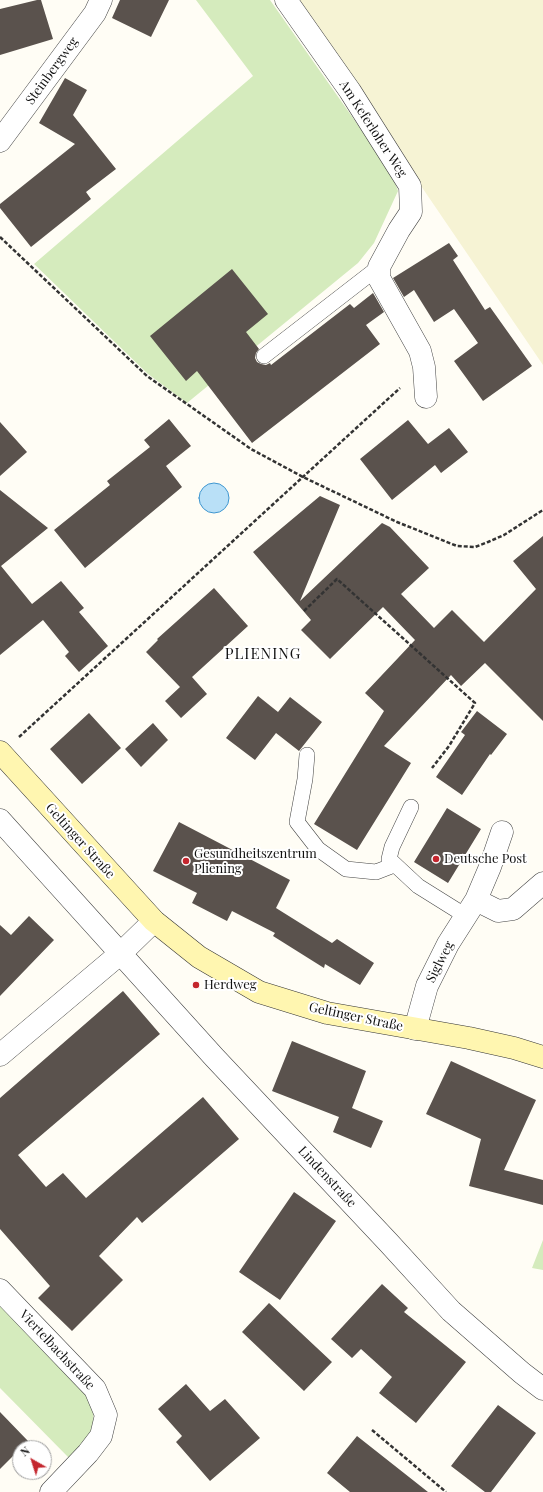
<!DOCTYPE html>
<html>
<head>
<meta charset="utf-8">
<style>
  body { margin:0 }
  #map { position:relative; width:543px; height:1492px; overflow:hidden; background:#fffdf5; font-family:"Playfair Display",serif }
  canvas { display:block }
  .north { position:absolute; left:12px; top:1440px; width:40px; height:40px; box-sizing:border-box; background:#fff; border:1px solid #a0a0a0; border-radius:50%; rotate:321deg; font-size:11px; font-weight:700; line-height:16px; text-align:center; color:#111 }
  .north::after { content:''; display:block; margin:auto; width:14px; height:18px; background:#c4262e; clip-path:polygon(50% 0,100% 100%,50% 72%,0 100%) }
</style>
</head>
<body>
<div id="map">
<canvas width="543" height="1492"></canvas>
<div class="north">N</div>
</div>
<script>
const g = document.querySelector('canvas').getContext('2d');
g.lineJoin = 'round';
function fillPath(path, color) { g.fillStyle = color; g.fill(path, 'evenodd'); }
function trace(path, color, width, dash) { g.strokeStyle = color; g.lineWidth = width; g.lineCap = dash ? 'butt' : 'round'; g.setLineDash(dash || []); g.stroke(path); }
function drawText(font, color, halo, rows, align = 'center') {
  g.font = font + ' "Playfair Display",serif'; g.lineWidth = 4; g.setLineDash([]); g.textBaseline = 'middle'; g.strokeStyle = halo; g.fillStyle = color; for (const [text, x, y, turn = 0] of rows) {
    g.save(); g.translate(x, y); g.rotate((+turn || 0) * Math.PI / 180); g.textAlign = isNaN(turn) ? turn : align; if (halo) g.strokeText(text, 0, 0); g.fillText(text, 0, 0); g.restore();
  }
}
fillPath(new Path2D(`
  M 294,0 L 543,0 L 543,365 L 340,67 Z`), '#f6f3d4');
fillPath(new Path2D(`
  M 196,0 L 270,0 L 391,172 L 398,191 L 374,243 L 358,263 L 187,403 L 148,374 L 34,264 L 253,76 Z
  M 543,1240 L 543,1270 L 532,1268 Z
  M 0,1299 L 91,1395 C 95,1412 95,1427 86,1442 C 82,1448 74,1453 69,1458 L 0,1388 Z`), '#d5ebbd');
const water = new Path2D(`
  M199 498a15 15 0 1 1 30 0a15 15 0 1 1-30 0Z`);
fillPath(water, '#b9e0f7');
trace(water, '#3f96cf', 1);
fillPath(new Path2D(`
  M 37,0 L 41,0 L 53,39 L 0,55 L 0,9 Z
  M 120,0 L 169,0 L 151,37 L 112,18 Z
  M 65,78 L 87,90 L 73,115 L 116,169 L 86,192 L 91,199 L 31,247 L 0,208 L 0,204 L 75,144 L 39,123 Z
  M 449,243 L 458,256 L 453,260 L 485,310 L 490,307 L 532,366 L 483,401 L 454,361 L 478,343 L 454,309 L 434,322 L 414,290 L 404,297 L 393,278 Z
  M 232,269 L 268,314 L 246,332 L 259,349 L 256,353 L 255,358 L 257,362 L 261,364 L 266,365 L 270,363 L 271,365 L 350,304 L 354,308 L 373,293 L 384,312 L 366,325 L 380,344 L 252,443 L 197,371 L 186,381 L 150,336 Z
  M 169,419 L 191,446 L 166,466 L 182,487 L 85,568 L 54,530 L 110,485 L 107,481 L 150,447 L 144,440 Z
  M 408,420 L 428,444 L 449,428 L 468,452 L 441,473 L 435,465 L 392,500 L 360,459 Z
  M 0,422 L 27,452 L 0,476 Z
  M 0,490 L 48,528 L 1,566 L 32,604 L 61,581 L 84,608 L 79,612 L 108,646 L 79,672 L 65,656 L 69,652 L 43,620 L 0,655 Z
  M 320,496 L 340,505 L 300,601 L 382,523 L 390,527 L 429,568 L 401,594 L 434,628 L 452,610 L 484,642 L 536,589 L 513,561 L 543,536 L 543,721 L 485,663 L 461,686 L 451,675 L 384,746 L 411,763 L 357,850 L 314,824 L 384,711 L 365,693 L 415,640 L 383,607 L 330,659 L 301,630 L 311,620 L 253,552 Z
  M 214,588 L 248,626 L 192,677 L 207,694 L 181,718 L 165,701 L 180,687 L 146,652 L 158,640 L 157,639 Z
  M 258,696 L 278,712 L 290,697 L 322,722 L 299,751 L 276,733 L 255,760 L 226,738 Z
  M 477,711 L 507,734 L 491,755 L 490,754 L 462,795 L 436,777 L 465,735 L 461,732 Z
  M 89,713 L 121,748 L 82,784 L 50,749 Z
  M 153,723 L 168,740 L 141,767 L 125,749 Z
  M 447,808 L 481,829 L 448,883 L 414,862 Z
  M 179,822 L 290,880 L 276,908 L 332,943 L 337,939 L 374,963 L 360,985 L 325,964 L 324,968 L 273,936 L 275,933 L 232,911 L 227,921 L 192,903 L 197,893 L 153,871 Z
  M 29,916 L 54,940 L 0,996 L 0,925 L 11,935 Z
  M 123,991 L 160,1034 L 18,1155 L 46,1187 L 63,1173 L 86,1198 L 203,1097 L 239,1139 L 142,1223 L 137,1217 L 99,1256 L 123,1280 L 72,1331 L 38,1298 L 50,1286 L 0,1229 L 0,1098 Z
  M 292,1041 L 366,1071 L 352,1108 L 383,1121 L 371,1148 L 333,1132 L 339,1117 L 272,1091 Z
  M 451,1061 L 536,1100 L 504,1170 L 543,1180 L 543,1205 L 469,1186 L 481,1139 L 426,1114 Z
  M 294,1192 L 336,1221 L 280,1300 L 239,1272 Z
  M 382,1284 L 408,1308 L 404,1312 L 466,1362 L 416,1423 L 379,1393 L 392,1377 L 361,1349 L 352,1358 L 331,1339 Z
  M 269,1303 L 332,1362 L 304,1391 L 242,1332 Z
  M 186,1384 L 210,1411 L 225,1399 L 260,1438 L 210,1481 L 176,1442 L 182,1436 L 158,1409 Z
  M 498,1405 L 536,1433 L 491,1492 L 485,1492 L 451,1466 Z
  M 0,1412 L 28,1441 L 0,1469 Z
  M 357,1436 L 428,1492 L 350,1492 L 327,1473 Z`), '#5a524d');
const service = new Path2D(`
  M 264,356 L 379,267
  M 307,755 L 305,779 L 297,822 L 318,849 L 346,869 L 376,872 L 394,865
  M 411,807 L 392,847 L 389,859 L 418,886 L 466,916`);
const minor = new Path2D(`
  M 286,0 L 350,91 L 410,186 L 411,212 L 399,230 L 379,267 L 379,278 L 420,351 L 424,367 L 426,397
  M 0,141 L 95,13 L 101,0
  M 0,820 L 214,1057 L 388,1242 L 451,1311 L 522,1373 L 543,1389
  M 476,900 L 498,911 L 513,909 L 543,883
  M 415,1029 L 427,986 L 448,944 L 476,900 L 490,867 L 502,832
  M 0,1055 L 121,953 L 154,921
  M 0,1290 L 95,1389 L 106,1415 L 101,1436 L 88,1453 L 51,1492`);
const secondary = new Path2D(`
  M 0,752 L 154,921 L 199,957 L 259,992 L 327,1013 L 469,1038 L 514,1048 L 543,1057`);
trace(service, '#444', 16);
trace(minor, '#444', 23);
trace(secondary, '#333', 23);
trace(new Path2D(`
  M 0,237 L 147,376 L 251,449 L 303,477 L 397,522 L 457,546 L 475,547 L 488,542 L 504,535 L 543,510
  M 304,611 L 337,579 L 475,703 L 449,746 L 432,768
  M 19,737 L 400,388
  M 372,1430 L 446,1492`), '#333', 2.5, [4, 2]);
trace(service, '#fff', 15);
trace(minor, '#fff', 22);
trace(secondary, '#fff6b0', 22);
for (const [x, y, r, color] of [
  [436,859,4,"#c4262e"],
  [186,861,4,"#c4262e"],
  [196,985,4,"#c4262e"]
]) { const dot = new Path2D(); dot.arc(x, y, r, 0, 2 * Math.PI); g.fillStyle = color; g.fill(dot); trace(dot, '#fff', 1.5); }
drawText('13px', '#111', '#fff', [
  ["Steinbergweg",52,71,-54],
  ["Am Keferloher Weg",373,129,57],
  ["Geltinger Straße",80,841,48],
  ["Siglweg",440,962,-63],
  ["Geltinger Straße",356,1017,12],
  ["Lindenstraße",327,1177,47],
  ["Viertelbachstraße",57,1350,47]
]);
drawText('13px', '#111', '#fff', [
  ["Gesundheitszentrum",194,854],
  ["Pliening",194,869],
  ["Deutsche Post",444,859],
  ["Herdweg",204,985]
], 'left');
g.letterSpacing = '1px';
drawText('15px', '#111', '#fff', [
  ["PLIENING",263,654]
]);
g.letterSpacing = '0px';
</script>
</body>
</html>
